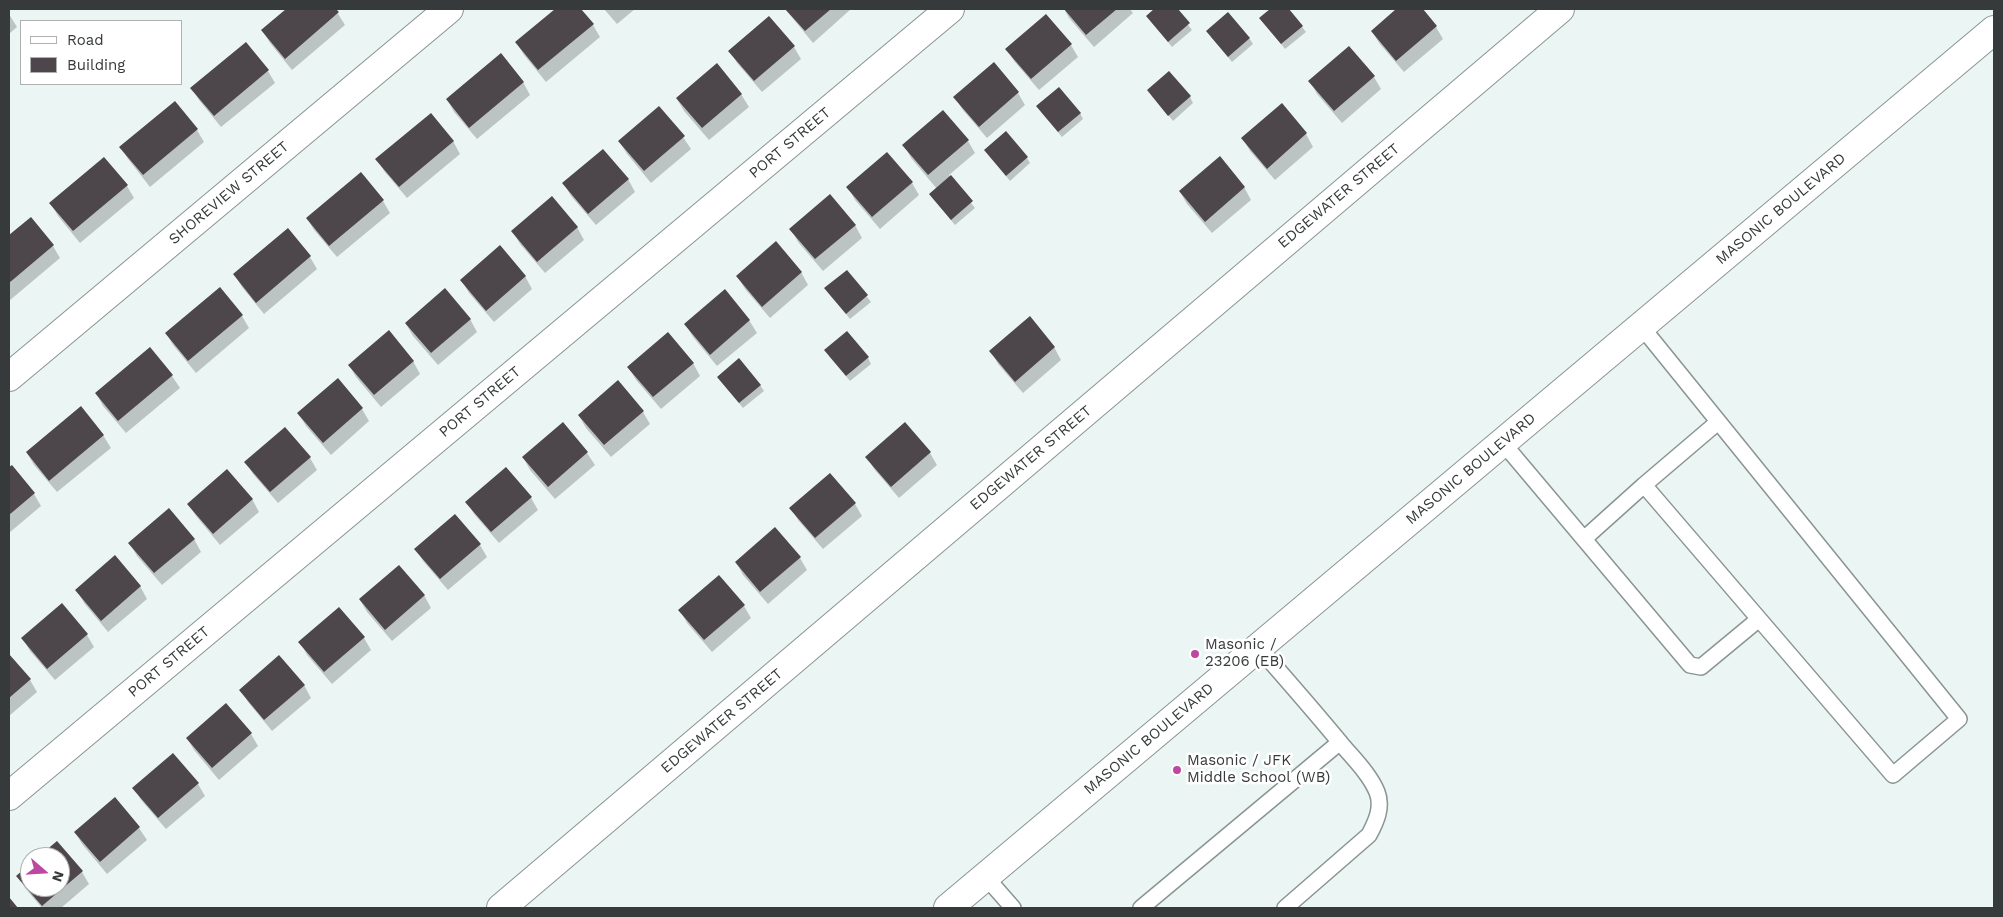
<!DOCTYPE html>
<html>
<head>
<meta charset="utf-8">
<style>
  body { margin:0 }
  #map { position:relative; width:2003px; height:917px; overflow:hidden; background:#ebf6f4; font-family:"Work Sans",sans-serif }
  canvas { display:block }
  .frame { position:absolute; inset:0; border:10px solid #363a3a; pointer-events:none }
  .legend { position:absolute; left:20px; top:20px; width:162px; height:65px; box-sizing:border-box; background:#fff; border:1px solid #afb0b0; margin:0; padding:6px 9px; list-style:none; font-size:15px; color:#363a3a }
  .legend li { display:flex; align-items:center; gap:10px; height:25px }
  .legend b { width:25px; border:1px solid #afb0b0 }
  .north { position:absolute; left:20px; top:847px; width:50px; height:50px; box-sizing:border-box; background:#fff; border:1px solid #afb0b0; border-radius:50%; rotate:109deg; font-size:14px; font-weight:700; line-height:20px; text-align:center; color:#363a3a }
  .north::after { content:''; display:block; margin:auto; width:18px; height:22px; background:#be48a0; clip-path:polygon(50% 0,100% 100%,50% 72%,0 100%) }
</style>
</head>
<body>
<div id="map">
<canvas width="2003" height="917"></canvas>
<div class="frame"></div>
<ul class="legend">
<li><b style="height:6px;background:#fff"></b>Road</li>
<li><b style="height:14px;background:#4d464b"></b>Building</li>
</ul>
<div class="north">N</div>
</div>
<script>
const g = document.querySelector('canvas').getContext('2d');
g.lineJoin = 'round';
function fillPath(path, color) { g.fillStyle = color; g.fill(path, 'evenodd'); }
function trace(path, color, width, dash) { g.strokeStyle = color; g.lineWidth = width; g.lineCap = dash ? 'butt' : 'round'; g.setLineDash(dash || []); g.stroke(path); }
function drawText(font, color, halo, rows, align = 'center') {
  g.font = font + ' "Work Sans",sans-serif'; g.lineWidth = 5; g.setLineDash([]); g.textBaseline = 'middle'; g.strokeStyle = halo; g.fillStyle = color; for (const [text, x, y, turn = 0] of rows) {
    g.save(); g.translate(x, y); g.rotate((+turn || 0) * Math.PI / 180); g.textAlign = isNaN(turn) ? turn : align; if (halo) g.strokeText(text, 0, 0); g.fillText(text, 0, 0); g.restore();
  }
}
fillPath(new Path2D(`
  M 288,9 L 335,9 L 345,25 L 292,70 L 270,43 L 262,30 Z
  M 557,9 L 579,9 L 593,25 L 600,37 L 546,82 L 524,55 L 516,42 Z
  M 604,9 L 635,9 L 617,24 Z
  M 785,9 L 851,9 L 813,43 Z
  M 1064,9 L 1130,9 L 1133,13 L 1094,47 L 1069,18 Z
  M 1156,9 L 1176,9 L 1192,30 L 1172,47 L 1147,16 Z
  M 1272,9 L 1288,9 L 1306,32 L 1285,49 L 1261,19 Z
  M 1398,9 L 1421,9 L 1436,27 L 1443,39 L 1404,72 L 1379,43 L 1372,31 Z
  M 9,14 L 17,27 L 9,34 Z
  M 1211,37 L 1249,38 L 1253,44 L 1232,62 Z
  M 1071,45 L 1078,57 L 1039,90 L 1014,61 L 1007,49 Z
  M 794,47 L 801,59 L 762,92 L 737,63 L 730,51 Z
  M 994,64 L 1018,93 L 1025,105 L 987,138 L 962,109 L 955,97 Z
  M 268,71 L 275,83 L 221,127 L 199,100 L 192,88 Z
  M 1374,77 L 1381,89 L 1342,123 L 1317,94 L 1310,81 Z
  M 523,82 L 530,95 L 477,139 L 454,112 L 447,99 Z
  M 1148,90 L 1190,97 L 1193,103 L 1173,121 Z
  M 741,94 L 749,107 L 709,140 L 684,111 L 677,99 Z
  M 1281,105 L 1306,134 L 1313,147 L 1275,180 L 1250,151 L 1243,139 Z
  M 1041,112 L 1080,113 L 1083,119 L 1062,137 Z
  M 197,130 L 204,142 L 150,187 L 128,159 L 121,147 Z
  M 683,137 L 691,149 L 651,183 L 627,154 L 619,141 Z
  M 453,141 L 460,154 L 407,198 L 384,171 L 377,159 Z
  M 968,141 L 975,153 L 949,175 L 975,208 L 955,225 L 930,195 L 937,189 L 911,158 L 904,145 Z
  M 985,150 L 1027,158 L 1030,163 L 1010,181 Z
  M 887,154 L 912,183 L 919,195 L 880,229 L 855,200 L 848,187 Z
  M 104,159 L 127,186 L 134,198 L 80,243 L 58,216 L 51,204 Z
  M 628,179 L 635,192 L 596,225 L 571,196 L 564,184 Z
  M 1244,187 L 1251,200 L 1212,233 L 1187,204 L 1180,192 Z
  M 383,201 L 390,213 L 337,257 L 314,230 L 307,218 Z
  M 30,219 L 53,246 L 60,258 L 9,301 L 9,237 Z
  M 855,225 L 862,238 L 823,271 L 798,242 L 791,229 Z
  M 577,227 L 584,240 L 545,273 L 520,244 L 513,232 Z
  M 288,230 L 310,257 L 317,269 L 264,314 L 242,287 L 234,274 Z
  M 847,271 L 871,302 L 850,319 L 826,289 Z
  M 801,272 L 808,285 L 770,318 L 745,289 L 738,277 Z
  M 525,276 L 532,289 L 494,322 L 469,293 L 462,281 Z
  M 220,289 L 242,316 L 249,328 L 196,373 L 173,345 L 166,333 Z
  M 470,319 L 477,332 L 438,365 L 413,336 L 406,324 Z
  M 749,320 L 757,333 L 717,366 L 693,337 L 686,325 Z
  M 1054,347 L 1061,360 L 1023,393 L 998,364 L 991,351 Z
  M 150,349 L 172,376 L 180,388 L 126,433 L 103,406 L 96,393 Z
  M 829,356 L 868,358 L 871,364 L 850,381 Z
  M 413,361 L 420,374 L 381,407 L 356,377 L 349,365 Z
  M 693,363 L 700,376 L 661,409 L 636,380 L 629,368 Z
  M 718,378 L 760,385 L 764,391 L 743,408 Z
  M 338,380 L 362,409 L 369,421 L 331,455 L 306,426 L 298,413 Z
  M 643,412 L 650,424 L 611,457 L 586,428 L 579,416 Z
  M 562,424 L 587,453 L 595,465 L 555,499 L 530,470 L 523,457 Z
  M 103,435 L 111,448 L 57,492 L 34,465 L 27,453 Z
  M 930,453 L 937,465 L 899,498 L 874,469 L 867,457 Z
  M 310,458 L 317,470 L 278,503 L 253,474 L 246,462 Z
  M 12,466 L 34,494 L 41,506 L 9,533 L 9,469 Z
  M 830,475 L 855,504 L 862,516 L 823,549 L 798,520 L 791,508 Z
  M 531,498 L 538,510 L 499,543 L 474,514 L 467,502 Z
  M 252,499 L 259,512 L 220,545 L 196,516 L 188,504 Z
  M 775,529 L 800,558 L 807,570 L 768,604 L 743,575 L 736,562 Z
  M 194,539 L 201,552 L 162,585 L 137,556 L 130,544 Z
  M 480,545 L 487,557 L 448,590 L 423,561 L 416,549 Z
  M 719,577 L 744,606 L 751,618 L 712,652 L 687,623 L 680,610 Z
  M 140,586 L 147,599 L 108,632 L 84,603 L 77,590 Z
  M 424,595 L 431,608 L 392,641 L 367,612 L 360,600 Z
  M 339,609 L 364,638 L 371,650 L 332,684 L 307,655 L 300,642 Z
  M 87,635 L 94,647 L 55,680 L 30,651 L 23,639 Z
  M 9,656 L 30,680 L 37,692 L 9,716 Z
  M 304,685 L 311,698 L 272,731 L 248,702 L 241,690 Z
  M 251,734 L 258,746 L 219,780 L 194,750 L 187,738 Z
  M 198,784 L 205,796 L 166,829 L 141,800 L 134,788 Z
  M 114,799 L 139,828 L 147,840 L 107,874 L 82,844 L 75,832 Z
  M 57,843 L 82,872 L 89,884 L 61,908 L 42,908 L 25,888 L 18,876 L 30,866 L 30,887 L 60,887 L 60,857 L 40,857 Z`), '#0003');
fillPath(new Path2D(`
  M 286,9 L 336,9 L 339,12 L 285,59 L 261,30 Z
  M 555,9 L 581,9 L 594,24 L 538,70 L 515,42 Z
  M 785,9 L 831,9 L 805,31 Z
  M 1064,9 L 1117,9 L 1086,35 Z
  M 1154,9 L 1178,9 L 1190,23 L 1168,42 L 1146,16 Z
  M 1270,9 L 1289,9 L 1303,26 L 1281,44 L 1259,18 Z
  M 1396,9 L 1423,9 L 1437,26 L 1396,61 L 1371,31 Z
  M 1228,12 L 1250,38 L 1228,57 L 1206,31 Z
  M 1046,14 L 1072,44 L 1031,79 L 1005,49 Z
  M 769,16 L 795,46 L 754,81 L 728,51 Z
  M 246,42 L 269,70 L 214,116 L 190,88 Z
  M 1349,46 L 1375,76 L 1334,111 L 1308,81 Z
  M 501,53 L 524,82 L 469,128 L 446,99 Z
  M 994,62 L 1019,92 L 979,127 L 953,97 Z
  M 717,63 L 742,94 L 702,128 L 676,98 Z
  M 1169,71 L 1191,96 L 1168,116 L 1147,90 Z
  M 1059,87 L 1081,113 L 1058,132 L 1036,106 Z
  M 175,101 L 198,129 L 143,175 L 119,147 Z
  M 1282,103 L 1307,133 L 1267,169 L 1241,138 Z
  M 659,106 L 685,136 L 644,171 L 618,141 Z
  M 943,110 L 969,140 L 928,175 L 902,145 Z
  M 431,113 L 454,141 L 399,187 L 375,159 Z
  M 1006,131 L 1028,157 L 1006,176 L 984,150 Z
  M 603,149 L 629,179 L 588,214 L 562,183 Z
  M 887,152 L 913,182 L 872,217 L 846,187 Z
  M 1220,156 L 1245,187 L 1205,222 L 1179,191 Z
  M 104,157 L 128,185 L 73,231 L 49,203 Z
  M 361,172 L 384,200 L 329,246 L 306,218 Z
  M 951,175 L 973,201 L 951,220 L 929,194 Z
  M 830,194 L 856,225 L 815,259 L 789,229 Z
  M 552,196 L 578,227 L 537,262 L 511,231 Z
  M 31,217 L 54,245 L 9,283 L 9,235 Z
  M 288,228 L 311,256 L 256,303 L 233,274 Z
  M 776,241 L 802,272 L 762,307 L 736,276 Z
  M 500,245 L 526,276 L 486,311 L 460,280 Z
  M 847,270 L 868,295 L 846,314 L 824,288 Z
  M 220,287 L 243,315 L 188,361 L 165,333 Z
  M 445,288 L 471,319 L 431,353 L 405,323 Z
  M 725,289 L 750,320 L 710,355 L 684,324 Z
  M 1030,316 L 1055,347 L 1015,382 L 989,351 Z
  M 389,330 L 414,361 L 374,395 L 348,365 Z
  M 847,331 L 869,357 L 846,376 L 824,350 Z
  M 668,332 L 694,363 L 653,397 L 627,367 Z
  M 150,347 L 173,375 L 118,421 L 95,393 Z
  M 739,358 L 761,385 L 739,403 L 717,377 Z
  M 338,378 L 363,408 L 323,443 L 297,413 Z
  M 618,380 L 644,411 L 604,445 L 578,415 Z
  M 81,406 L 104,435 L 49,481 L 26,452 Z
  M 563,422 L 588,452 L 548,487 L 522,457 Z
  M 905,422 L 931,452 L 891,487 L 865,457 Z
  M 285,427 L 311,457 L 270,492 L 244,462 Z
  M 12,465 L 35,493 L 9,515 L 9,467 Z
  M 506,467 L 532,497 L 491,532 L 465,502 Z
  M 227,469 L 253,499 L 213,534 L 187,504 Z
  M 830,473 L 856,503 L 815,538 L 789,508 Z
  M 169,508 L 195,539 L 154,573 L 128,543 Z
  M 455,514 L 481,544 L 440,579 L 414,549 Z
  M 775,527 L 801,557 L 760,592 L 735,562 Z
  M 115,555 L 141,586 L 101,621 L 75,590 Z
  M 399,565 L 425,595 L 385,630 L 359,599 Z
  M 719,575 L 745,605 L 704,640 L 678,610 Z
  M 62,603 L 88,634 L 47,669 L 21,638 Z
  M 339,607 L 365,637 L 324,672 L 298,642 Z
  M 9,654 L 31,679 L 9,698 Z
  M 279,655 L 305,685 L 264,720 L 239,690 Z
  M 226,703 L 252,733 L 212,768 L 186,738 Z
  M 173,753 L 199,783 L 158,818 L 132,788 Z
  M 115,797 L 140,827 L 100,862 L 74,832 Z
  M 57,841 L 83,871 L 42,906 L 16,876 L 30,864 L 30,887 L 60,887 L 60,857 L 38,857 Z
  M 9,897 L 18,908 L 9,908 Z`), '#4d464b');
const lane = new Path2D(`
  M 1641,326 L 1959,719 L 1893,775 L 1644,485 L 1718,422
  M 1503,443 L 1690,665 L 1701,667 L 1759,619
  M 1585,538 L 1644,485
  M 1258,647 C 1287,680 1315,712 1343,746 C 1355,760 1370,775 1377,792 C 1383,807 1376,822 1369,835 L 1285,908
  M 985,876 L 1013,908
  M 1141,908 L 1340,742`);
const street = new Path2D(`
  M 9,377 L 449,9
  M 9,796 L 950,9
  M 501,908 L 1560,9`);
const secondary = new Path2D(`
  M 948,908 L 1994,30`);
trace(lane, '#8a9492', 18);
trace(street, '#8a9492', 30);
trace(secondary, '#8a9492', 30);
trace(lane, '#fff', 15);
trace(street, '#fff', 28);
trace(secondary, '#fff', 28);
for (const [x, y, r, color] of [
  [1195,654,5,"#be48a0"],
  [1177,770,5,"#be48a0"]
]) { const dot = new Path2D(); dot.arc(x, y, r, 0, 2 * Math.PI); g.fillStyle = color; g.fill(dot); trace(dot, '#fff', 2); }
drawText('15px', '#363a3a', '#fff', [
  ["PORT STREET",790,143,-40],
  ["SHOREVIEW STREET",229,193,-40],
  ["EDGEWATER STREET",1339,196,-40],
  ["MASONIC BOULEVARD",1781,209,-40],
  ["PORT STREET",480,402,-40],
  ["EDGEWATER STREET",1031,458,-40],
  ["MASONIC BOULEVARD",1471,469,-40],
  ["PORT STREET",169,662,-40],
  ["EDGEWATER STREET",722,721,-40],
  ["MASONIC BOULEVARD",1149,739,-40]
]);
drawText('15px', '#363a3a', '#fff', [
  ["Masonic /",1205,645],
  ["23206 (EB)",1205,662],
  ["Masonic / JFK",1187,761],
  ["Middle School (WB)",1187,778]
], 'left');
</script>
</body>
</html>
